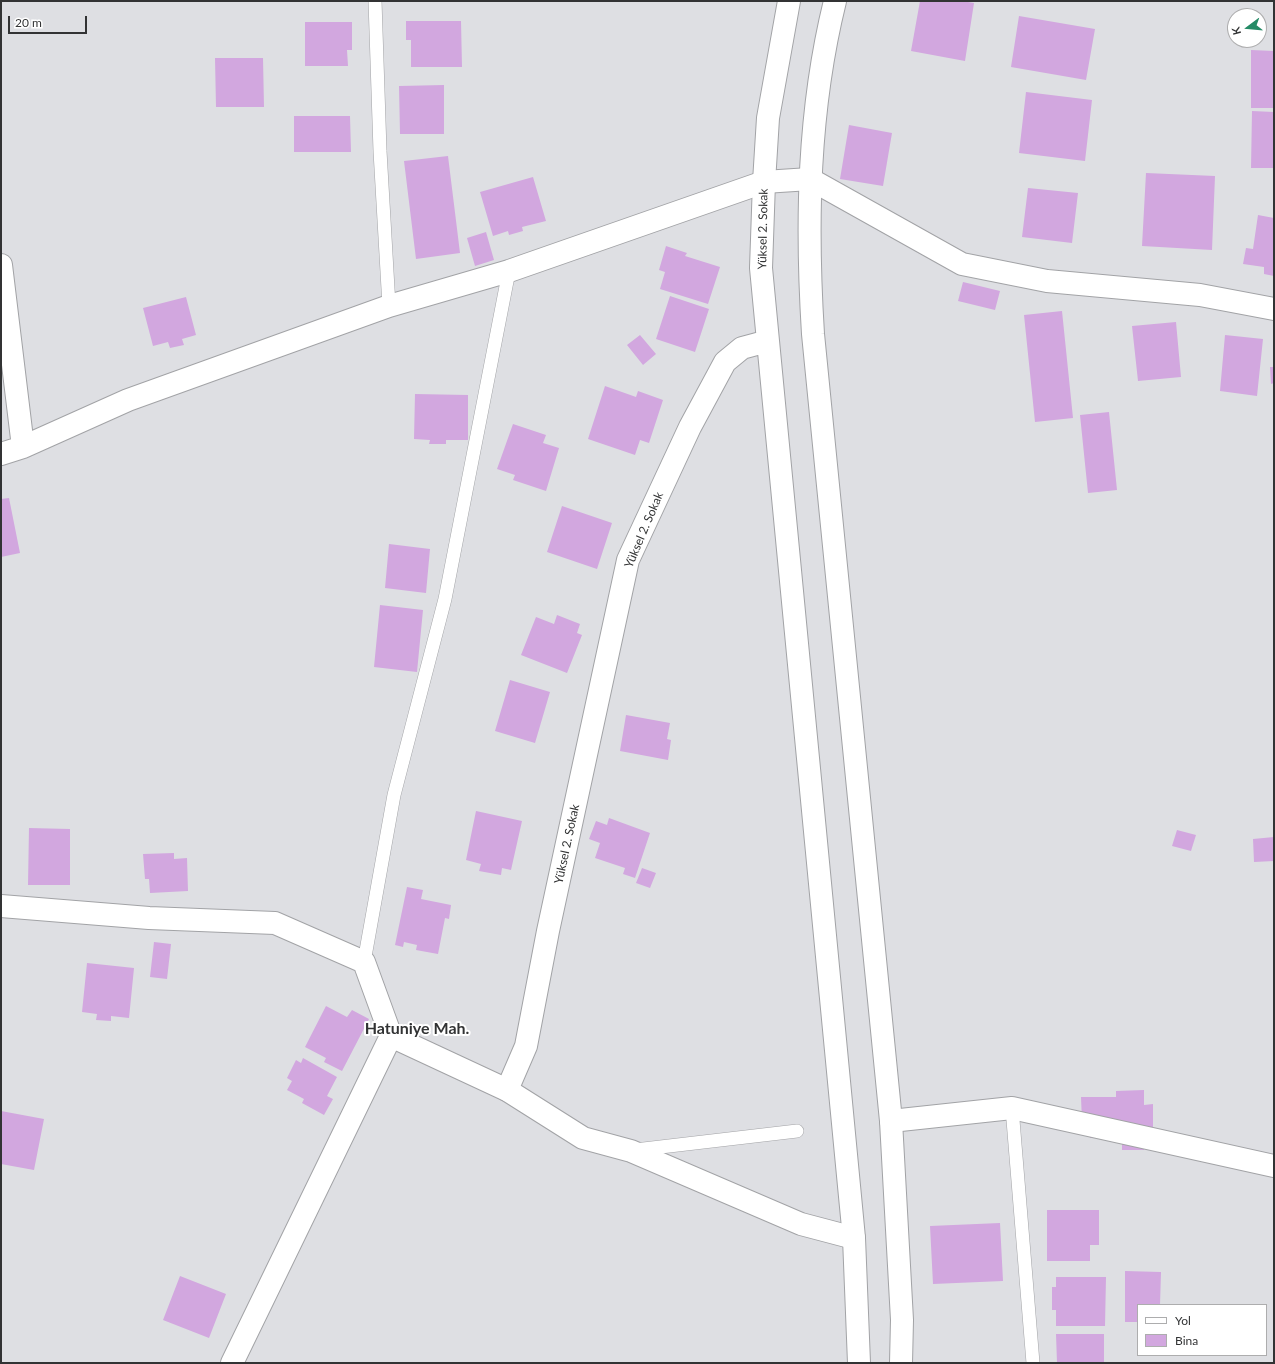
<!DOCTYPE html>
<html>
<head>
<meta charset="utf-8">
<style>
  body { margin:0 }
  #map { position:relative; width:1275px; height:1364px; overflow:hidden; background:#dedfe3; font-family:Lato,sans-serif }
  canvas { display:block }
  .frame { position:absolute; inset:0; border:2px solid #323334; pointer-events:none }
  .legend { position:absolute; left:1137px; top:1304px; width:130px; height:52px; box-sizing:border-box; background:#fff; border:1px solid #adadae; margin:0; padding:5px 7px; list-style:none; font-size:12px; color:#323334 }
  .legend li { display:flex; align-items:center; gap:8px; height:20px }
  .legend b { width:20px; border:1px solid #adadae }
  .north { position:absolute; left:1227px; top:8px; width:40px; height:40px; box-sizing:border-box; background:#fff; border:1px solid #adadae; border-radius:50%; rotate:254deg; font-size:11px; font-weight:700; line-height:16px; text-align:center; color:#323334 }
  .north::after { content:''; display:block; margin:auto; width:14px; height:18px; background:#248b66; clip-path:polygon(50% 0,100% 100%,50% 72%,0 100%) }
  .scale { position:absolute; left:8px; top:16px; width:79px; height:18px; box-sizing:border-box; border:2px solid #323334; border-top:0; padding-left:5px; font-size:12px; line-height:14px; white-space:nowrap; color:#323334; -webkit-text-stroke:3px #fff; paint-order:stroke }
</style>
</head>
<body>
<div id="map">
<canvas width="1275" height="1364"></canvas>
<div class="frame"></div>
<ul class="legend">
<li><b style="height:5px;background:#fff"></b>Yol</li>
<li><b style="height:11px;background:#d2a7df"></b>Bina</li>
</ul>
<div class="north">K</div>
<div class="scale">20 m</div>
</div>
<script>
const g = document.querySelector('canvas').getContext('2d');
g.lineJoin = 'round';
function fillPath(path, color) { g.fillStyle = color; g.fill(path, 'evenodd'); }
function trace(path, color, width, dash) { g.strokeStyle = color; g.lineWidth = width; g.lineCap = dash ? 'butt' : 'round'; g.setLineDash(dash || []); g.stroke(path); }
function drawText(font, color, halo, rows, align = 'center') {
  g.font = font + ' Lato,sans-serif'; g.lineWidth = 4; g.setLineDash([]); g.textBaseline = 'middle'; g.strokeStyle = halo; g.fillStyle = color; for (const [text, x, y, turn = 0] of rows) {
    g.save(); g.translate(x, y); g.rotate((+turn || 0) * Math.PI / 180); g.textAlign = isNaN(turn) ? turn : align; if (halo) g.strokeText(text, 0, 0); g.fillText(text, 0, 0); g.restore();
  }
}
fillPath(new Path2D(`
  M 920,1 L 962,1 L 974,3 L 965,61 L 911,51 Z
  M 1019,16 L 1095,29 L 1086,80 L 1011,67 Z
  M 406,21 L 461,21 L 462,67 L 411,67 L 411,40 L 406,40 Z
  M 305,22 L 352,22 L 352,50 L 347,50 L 348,66 L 305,66 Z
  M 1251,50 L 1274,51 L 1274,108 L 1251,108 Z
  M 215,58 L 263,58 L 264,107 L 216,107 Z
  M 444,85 L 444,134 L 400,134 L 399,86 Z
  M 1026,92 L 1092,100 L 1085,161 L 1019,153 Z
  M 1252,111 L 1274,112 L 1274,168 L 1251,168 Z
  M 294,116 L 350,116 L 351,152 L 294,152 Z
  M 849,125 L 892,133 L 883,186 L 840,179 Z
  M 448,156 L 460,253 L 416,259 L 404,161 Z
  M 1146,173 L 1215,176 L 1212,250 L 1142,246 Z
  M 533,177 L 546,221 L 522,227 L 523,231 L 509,235 L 508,231 L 493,236 L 480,192 Z
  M 1028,188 L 1078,193 L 1072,243 L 1022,237 Z
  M 1258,215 L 1274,218 L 1274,276 L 1264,274 L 1264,267 L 1243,264 L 1246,248 L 1253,249 Z
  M 486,232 L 494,260 L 475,266 L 467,238 Z
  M 666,246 L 687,253 L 685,256 L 720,267 L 708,304 L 660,289 L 665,272 L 659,270 Z
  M 963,282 L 1000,291 L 995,310 L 958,301 Z
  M 670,296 L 709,309 L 695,352 L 656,339 Z
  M 186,297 L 196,335 L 182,339 L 184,345 L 170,348 L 168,342 L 153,346 L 143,308 Z
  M 1062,311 L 1073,418 L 1035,422 L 1024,315 Z
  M 1176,322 L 1181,377 L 1138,381 L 1132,326 Z
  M 640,335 L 656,354 L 643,365 L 627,345 Z
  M 1225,335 L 1263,339 L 1257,396 L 1220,391 Z
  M 1270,367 L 1274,367 L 1274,383 L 1271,384 Z
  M 605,386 L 636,397 L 638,391 L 663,400 L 649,443 L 640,440 L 635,455 L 588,439 Z
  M 415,394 L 468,395 L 468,440 L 446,440 L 446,444 L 429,444 L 430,440 L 414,439 Z
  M 1109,412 L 1117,490 L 1088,493 L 1080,415 Z
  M 513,424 L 546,435 L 543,443 L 559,448 L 546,491 L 513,480 L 515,475 L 497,469 Z
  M 9,498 L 20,553 L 1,557 L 1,499 Z
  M 562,506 L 612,523 L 597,569 L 547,552 Z
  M 389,544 L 430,549 L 426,593 L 385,588 Z
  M 380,605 L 423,610 L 417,672 L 374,667 Z
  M 557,615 L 580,624 L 577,633 L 582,635 L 567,673 L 521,655 L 536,617 L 554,624 Z
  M 510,680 L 550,692 L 535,743 L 495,731 Z
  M 626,715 L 670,723 L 667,739 L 671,740 L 668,760 L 620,751 Z
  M 476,811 L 522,821 L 511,870 L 502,868 L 501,875 L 479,871 L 481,864 L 466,860 Z
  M 609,818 L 650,833 L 635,878 L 623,874 L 625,868 L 595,858 L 600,843 L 589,839 L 596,821 L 607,825 Z
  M 29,828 L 70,829 L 70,885 L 28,885 Z
  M 1177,830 L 1196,835 L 1191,851 L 1172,846 Z
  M 1274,837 L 1274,861 L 1254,862 L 1253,839 Z
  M 174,853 L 174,859 L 187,858 L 188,891 L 150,893 L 149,879 L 145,879 L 143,854 Z
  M 642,868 L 656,873 L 650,888 L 636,883 Z
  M 407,887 L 423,890 L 421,899 L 451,905 L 449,919 L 445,918 L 438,954 L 416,950 L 417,945 L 404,942 L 403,947 L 395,945 Z
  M 154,942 L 171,944 L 167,979 L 150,977 Z
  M 87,963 L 134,968 L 129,1018 L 111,1016 L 111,1021 L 96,1020 L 97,1014 L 82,1012 Z
  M 326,1006 L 347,1017 L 352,1010 L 369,1019 L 342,1071 L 324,1062 L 326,1058 L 305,1047 Z
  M 303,1058 L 337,1077 L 327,1096 L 333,1099 L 324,1115 L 302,1103 L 304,1099 L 287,1090 L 292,1081 L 287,1078 L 296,1060 L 301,1063 Z
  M 1144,1090 L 1144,1105 L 1153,1104 L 1153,1137 L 1144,1137 L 1144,1150 L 1122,1150 L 1122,1137 L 1090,1138 L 1089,1122 L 1082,1122 L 1081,1097 L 1116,1097 L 1116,1091 Z
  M 1,1111 L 44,1119 L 34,1170 L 1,1164 Z
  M 1047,1210 L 1099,1210 L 1099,1245 L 1090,1245 L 1090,1261 L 1047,1261 Z
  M 1000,1223 L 1003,1281 L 933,1284 L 930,1226 Z
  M 1125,1271 L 1161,1272 L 1160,1305 L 1138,1305 L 1138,1322 L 1125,1322 Z
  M 180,1276 L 226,1294 L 209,1338 L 163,1320 Z
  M 1056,1277 L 1106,1277 L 1105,1326 L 1056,1326 L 1056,1310 L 1052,1310 L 1052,1287 L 1056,1287 Z
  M 1056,1334 L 1104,1334 L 1104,1363 L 1057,1363 Z`), '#d2a7df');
const lane = new Path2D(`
  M 375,1 L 380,151 L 389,306
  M 364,962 L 394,795 L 445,599 L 509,271
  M 1012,1108 L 1033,1363
  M 635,1150 L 797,1131`);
const street = new Path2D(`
  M 1,265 L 23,447
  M 1,454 L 23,447 L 128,400 L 389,306 L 509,271 L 764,182 L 810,179 L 962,264 L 1047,281 L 1200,295 L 1274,309
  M 1,906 L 149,918 L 275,923 L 364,962 L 391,1036 L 507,1090 L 583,1138 L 631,1151 L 801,1224 L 854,1238
  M 891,1121 L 1012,1108 L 1274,1166
  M 232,1363 L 391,1036`);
const secondary = new Path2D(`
  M 789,1 L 768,118 L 764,182 L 761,268 L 854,1238 L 859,1363
  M 835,1 C 808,110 806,222 813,334 L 891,1121 L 902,1320 L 901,1363
  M 507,1090 L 526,1046 L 548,931 L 628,560 L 690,427 L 725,362 L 742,348 L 768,341`);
trace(lane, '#a2a3a6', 14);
trace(street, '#a2a3a6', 24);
trace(secondary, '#a2a3a6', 24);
trace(lane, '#fff', 13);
trace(street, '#fff', 22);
trace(secondary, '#fff', 22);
drawText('12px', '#323334', '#fff', [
  ["Yüksel 2. Sokak",763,229,-89],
  ["Yüksel 2. Sokak",644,530,-67],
  ["Yüksel 2. Sokak",567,844,-78]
]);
drawText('bold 16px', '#323334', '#fff', [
  ["Hatuniye Mah.",417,1029]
]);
</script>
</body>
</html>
